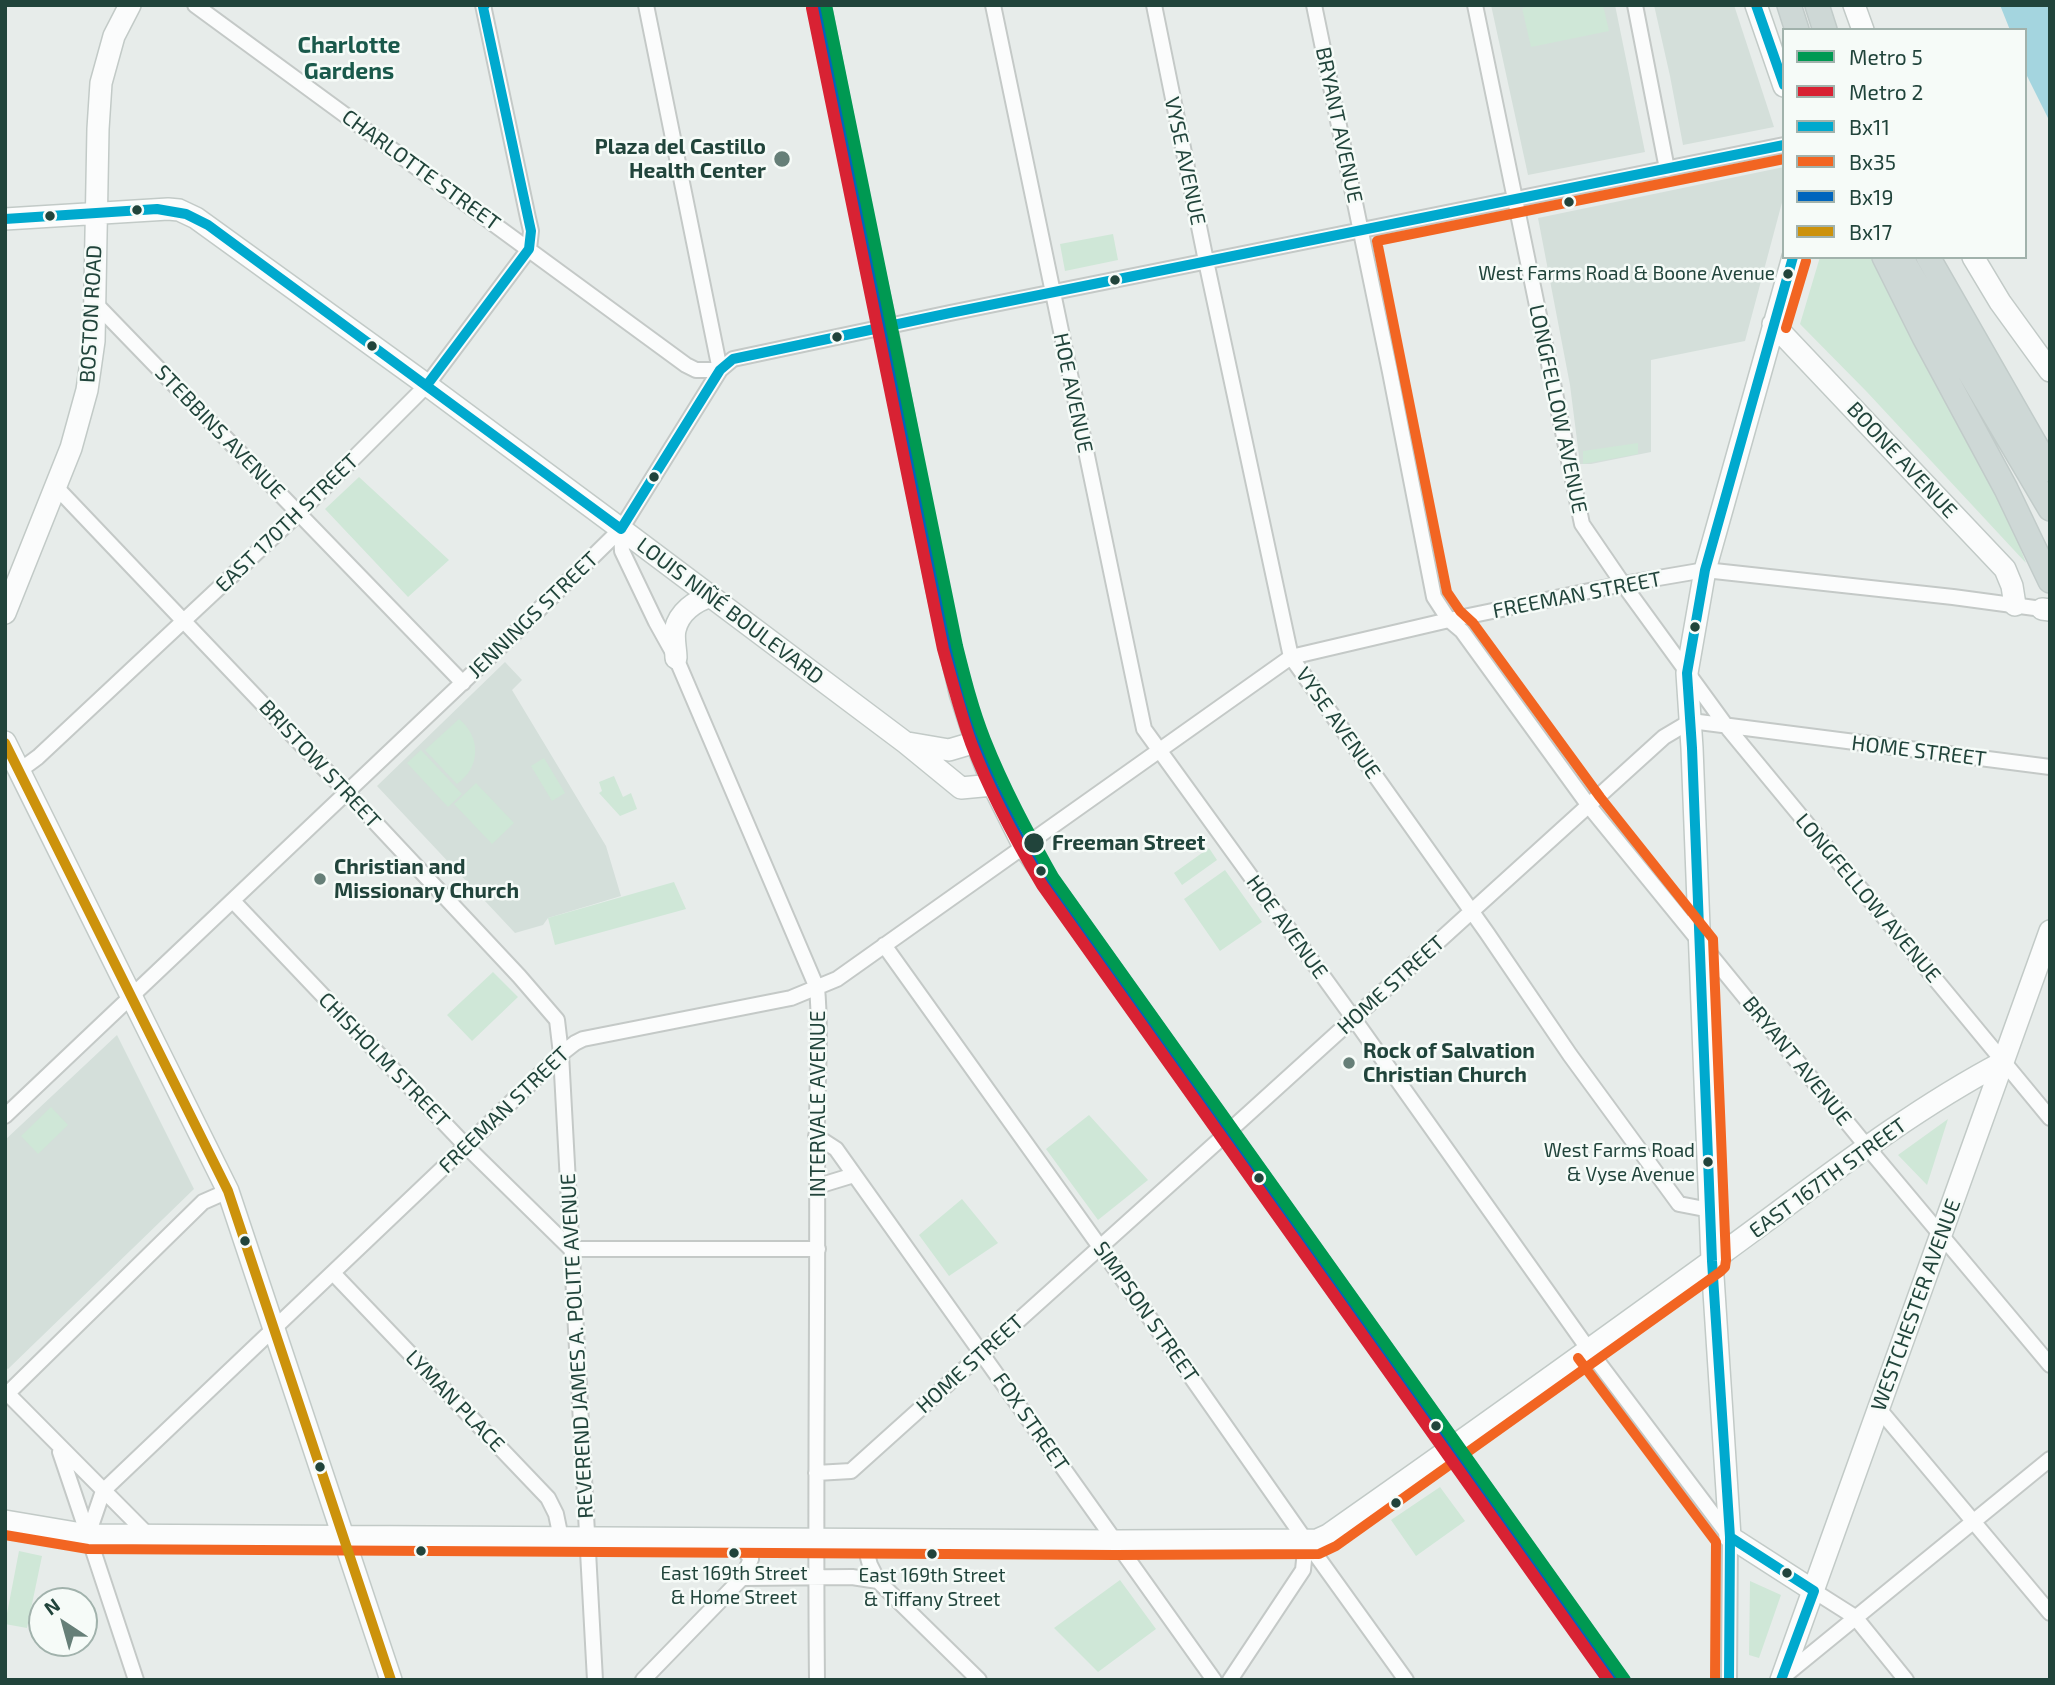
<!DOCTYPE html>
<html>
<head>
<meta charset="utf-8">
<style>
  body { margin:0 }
  #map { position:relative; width:2055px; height:1685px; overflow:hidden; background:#e7ecea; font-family:"Exo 2",sans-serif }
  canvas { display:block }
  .frame { position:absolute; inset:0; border:7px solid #21443b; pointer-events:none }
  .legend { position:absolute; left:1782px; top:28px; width:245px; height:231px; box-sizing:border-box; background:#f6fbf8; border:2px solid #a1b2ac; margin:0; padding:9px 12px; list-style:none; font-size:21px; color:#21443b }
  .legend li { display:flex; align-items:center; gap:14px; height:35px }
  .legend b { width:35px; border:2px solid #a1b2ac }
  .north { position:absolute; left:28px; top:1587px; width:70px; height:70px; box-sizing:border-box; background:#f6fbf8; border:2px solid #a1b2ac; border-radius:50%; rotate:324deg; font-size:19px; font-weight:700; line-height:28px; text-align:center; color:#21443b }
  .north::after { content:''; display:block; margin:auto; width:24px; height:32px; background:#667f78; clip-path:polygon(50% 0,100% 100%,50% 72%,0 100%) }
</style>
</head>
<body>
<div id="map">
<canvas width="2055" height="1685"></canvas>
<div class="frame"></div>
<ul class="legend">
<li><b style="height:9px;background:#009952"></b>Metro 5</li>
<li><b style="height:9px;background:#d82233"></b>Metro 2</li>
<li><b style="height:9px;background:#00a9ce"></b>Bx11</li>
<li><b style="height:9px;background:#f26522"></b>Bx35</li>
<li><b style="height:9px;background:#0065bd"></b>Bx19</li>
<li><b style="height:9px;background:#cc920c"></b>Bx17</li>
</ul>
<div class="north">N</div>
</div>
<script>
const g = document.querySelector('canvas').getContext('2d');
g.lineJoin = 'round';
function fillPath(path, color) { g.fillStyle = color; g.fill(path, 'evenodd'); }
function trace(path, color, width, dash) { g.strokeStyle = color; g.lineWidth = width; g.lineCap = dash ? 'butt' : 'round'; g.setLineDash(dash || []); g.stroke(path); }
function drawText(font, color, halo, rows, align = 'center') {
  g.font = font + ' "Exo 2",sans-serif'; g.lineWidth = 5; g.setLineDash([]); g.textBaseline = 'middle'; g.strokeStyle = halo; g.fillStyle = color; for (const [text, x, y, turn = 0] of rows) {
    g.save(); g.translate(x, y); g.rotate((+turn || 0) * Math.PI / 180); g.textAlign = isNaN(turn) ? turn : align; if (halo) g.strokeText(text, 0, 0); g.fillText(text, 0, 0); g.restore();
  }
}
fillPath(new Path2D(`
  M 1491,5 L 1615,5 L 1645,152 L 1528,175 Z
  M 1654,5 L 1734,5 L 1774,127 L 1683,145 L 1670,76 Z
  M 1784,167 L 1784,195 L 1745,341 L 1651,360 L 1651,452 L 1591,464 L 1580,464 L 1570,385 L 1538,218 Z
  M 505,662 L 522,680 L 512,690 L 606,846 L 621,896 L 548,918 L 543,925 L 515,933 L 377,786 Z
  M 117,1035 L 194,1189 L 8,1369 L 5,1367 L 5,1140 Z`), '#d4dfda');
fillPath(new Path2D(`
  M 1536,5 L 1603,5 L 1609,31 L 1531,47 L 1522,8 Z
  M 1113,234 L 1118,260 L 1065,271 L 1060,244 Z
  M 1820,257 L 1873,257 L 2009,519 L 2026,563 L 1867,392 L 1800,324 Z
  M 1638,443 L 1638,454 L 1583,464 L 1583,451 Z
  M 359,477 L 449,560 L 408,597 L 325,509 Z
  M 459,719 C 481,737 481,767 457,784 L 425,750 Z
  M 421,750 L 462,794 L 448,807 L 407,763 Z
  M 544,758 L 565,793 L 552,801 L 531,766 Z
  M 614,776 L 623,797 L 631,793 L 637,809 L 620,816 L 599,793 L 602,791 L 599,782 Z
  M 476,783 L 514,823 L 492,844 L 454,804 Z
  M 1209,848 L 1217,860 L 1182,885 L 1174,873 Z
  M 1225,870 L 1262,922 L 1220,951 L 1184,899 Z
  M 674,882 L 686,909 L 555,945 L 548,918 Z
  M 493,972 L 518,997 L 472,1041 L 447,1015 Z
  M 51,1107 L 68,1125 L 38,1154 L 21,1136 Z
  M 1089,1115 L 1148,1180 L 1098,1220 L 1046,1149 Z
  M 1948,1119 L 1927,1185 L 1898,1155 Z
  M 962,1199 L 998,1243 L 949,1276 L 919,1235 Z
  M 1440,1487 L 1465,1521 L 1416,1556 L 1391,1520 Z
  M 19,1551 L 42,1556 L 27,1628 L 5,1624 Z
  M 1120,1580 L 1156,1629 L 1098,1672 L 1054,1628 Z
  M 1750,1581 L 1781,1595 L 1759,1658 L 1749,1655 Z`), '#cfe7d7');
fillPath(new Path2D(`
  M 2000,5 L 2050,5 L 2050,122 L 2025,72 L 2025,30 L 2010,30 Z`), '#a4d5df');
const street = new Path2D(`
  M 195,5 L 686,365 L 696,370 L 720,370 L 646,5
  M 993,5 L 1144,729 L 1354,1019 L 1589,1350 L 1730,1537 L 1729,1680
  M 1154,5 L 1206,261 L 1291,657 L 1487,933 L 1570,1055 L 1679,1204 L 1710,1210
  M 1314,5 L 1390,372 L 1434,597 L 1449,620 L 1462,631 L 1589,806 L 1868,1148 L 2050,1365
  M 1475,5 L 1582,524 L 1623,584 L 1727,727 L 2050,1118
  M 1635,5 L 1667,169
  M 94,302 L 463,683
  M 56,487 L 356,802 L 519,976 L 557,1020 L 561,1054 L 595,1680
  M 621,529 L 622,551 L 656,622 L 676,658 L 817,988 C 822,1038 816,1088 817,1137 C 818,1318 815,1499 817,1680
  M 19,771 L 38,757 L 299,513 L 427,385 L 529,249 L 531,231 L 528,218 L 483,5
  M 233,901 L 466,1146 L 571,1249 L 818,1249
  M 884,945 L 1100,1247 L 1306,1541 L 1406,1680
  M 5,1116 L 516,632 L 621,529 L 720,370 L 733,359 L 950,313 L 1784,145
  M 816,1136 L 836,1149 L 1214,1680
  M 818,1186 L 854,1175
  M 333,1273 L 548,1498 L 556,1514 L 561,1538
  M 5,1391 L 148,1535
  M 7,1394 L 203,1202 L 228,1191
  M 1879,1409 L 2050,1613
  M 60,1452 L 88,1535
  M 816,1473 L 851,1471 L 1227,1133 L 1664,737 L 1691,721 L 2050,767
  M 863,1539 L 870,1565 L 878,1581 L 979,1680
  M 742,1578 L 852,1577 L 878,1581
  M 1814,1591 L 1855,1617 L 1906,1680
  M 1783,1677 L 2050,1459
  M 136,1680 L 88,1535 L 103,1491 L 466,1146 L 561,1054 L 575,1043 L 583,1039 L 791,998 L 837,979 L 1291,657 L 1449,620 L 1623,584 L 1705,570 L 1953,597 L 2042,609
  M 643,1680 L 742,1578 L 751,1559 L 736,1539
  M 1230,1680 L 1303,1570 L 1306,1541`);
const secondary = new Path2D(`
  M 820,5 L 866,236 L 889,340 L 937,589 L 960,693 L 976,742 L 993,785 L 1024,847 L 1617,1680
  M 1756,5 L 1784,86
  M 1854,5 L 1863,30
  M 5,219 L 168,209 L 179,210 L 196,218 L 427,385 L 621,529 L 906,743 L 961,788 L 993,785
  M 1793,257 L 1705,570 L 1687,673 L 1692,748 L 1712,1261 L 1730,1537 L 1814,1591
  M 1973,257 L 2000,302 L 2050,371
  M 1773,324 L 2005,569 L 2012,586 L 2015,605
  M 2042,609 L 2050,610
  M 5,613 L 71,448 L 87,390 L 94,341 L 98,129 L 101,83 L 114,36 L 130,5
  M 676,658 C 676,649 673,638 675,630 C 679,612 695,601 711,596
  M 5,742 L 228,1191 L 391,1680
  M 908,743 L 949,750 L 976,742
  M 5,1521 L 88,1535 L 1116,1541 L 1317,1540 L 1328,1535 C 1461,1442 1593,1347 1724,1252 C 1815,1186 1904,1114 2003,1062
  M 1781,1680 L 2050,931`);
const primary = new Path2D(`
  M 1789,5 L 1797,30
  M 1817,5 L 1825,30
  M 1884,257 L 1924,337 L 2006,489 L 2050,581
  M 1901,257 L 2050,509
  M 1928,257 L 2050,470`);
trace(street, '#c4c9c7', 18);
trace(secondary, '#c2cac7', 24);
trace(primary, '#c1cbc9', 26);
trace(street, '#fbfcfc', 14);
trace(secondary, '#fbfcfc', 21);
trace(primary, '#ced8d6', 23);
trace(new Path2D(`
  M 1756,5 L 1784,85
  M 5,219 L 157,209 L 186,214 L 208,225 L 621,529 L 720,370 L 733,359 L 950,313 L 1784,145
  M 427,385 L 529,249 L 531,231 L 483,7 L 485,5
  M 1730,1537 L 1814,1591
  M 1729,1680 L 1730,1537 L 1712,1261 L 1692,748 L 1687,673 L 1705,570 L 1793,257
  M 1781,1680 L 1814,1591`), '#00a9ce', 10);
trace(new Path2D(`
  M 1786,328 L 1806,261
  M 1578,1358 L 1716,1542 L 1715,1680
  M 5,1535 L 88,1549 L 1116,1555 L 1319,1554 L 1336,1546 L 1720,1272 L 1725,1267 L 1726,1260 L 1713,939 L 1600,797 L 1473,623 L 1460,611 L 1447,592 L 1377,241 L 1784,159`), '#f26522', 10);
trace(new Path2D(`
  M 820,5 L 866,236 L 889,340 L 937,589 L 960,693 L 976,742 L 993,785 L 1024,847 L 1617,1680`), '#0065bd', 10);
trace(new Path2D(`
  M 5,743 L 228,1191 L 391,1680`), '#cc920c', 10);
trace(new Path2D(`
  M 826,5 L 957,646 C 965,678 973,710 985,740 C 1004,788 1028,832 1053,877 L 1625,1680`), '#009952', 12);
trace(new Path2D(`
  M 812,8 L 943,649 C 952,681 960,712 971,743 C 990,793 1015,839 1042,885 L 1608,1680`), '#d82233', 12);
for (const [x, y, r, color] of [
  [782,159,9,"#667f78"],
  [1569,202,6,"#21443b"],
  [137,210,6,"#21443b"],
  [50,216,6,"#21443b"],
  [1788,274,6,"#21443b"],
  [1115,280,6,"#21443b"],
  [837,337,6,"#21443b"],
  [372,346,6,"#21443b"],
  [654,477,6,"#21443b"],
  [1695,627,6,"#21443b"],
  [1034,843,11,"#21443b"],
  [1041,871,6,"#21443b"],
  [320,879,7,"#667f78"],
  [1349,1063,7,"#667f78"],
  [1708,1162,6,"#21443b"],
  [1259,1178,6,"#21443b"],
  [245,1241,6,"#21443b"],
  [1436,1426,6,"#21443b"],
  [320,1467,6,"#21443b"],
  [1396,1503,6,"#21443b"],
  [421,1551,6,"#21443b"],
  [734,1553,6,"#21443b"],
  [932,1554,6,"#21443b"],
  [1787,1573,6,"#21443b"]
]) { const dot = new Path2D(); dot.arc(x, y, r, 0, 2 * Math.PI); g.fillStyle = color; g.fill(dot); trace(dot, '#f6fbf8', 2.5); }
drawText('19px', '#21443b', '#f6fbf8', [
  ["West Farms Road & Boone Avenue",1775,274],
  ["West Farms Road",1695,1151],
  ["& Vyse Avenue",1695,1175],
  ["East 169th Street",734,1574,"center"],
  ["& Home Street",734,1598,"center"],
  ["East 169th Street",932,1576,"center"],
  ["& Tiffany Street",932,1600,"center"]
], 'right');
drawText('21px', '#21443b', '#f6fbf8', [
  ["BRYANT AVENUE",1339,125,78],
  ["VYSE AVENUE",1185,161,78],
  ["CHARLOTTE STREET",421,170,36],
  ["BOSTON ROAD",91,314,-87],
  ["HOE AVENUE",1073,393,78],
  ["LONGFELLOW AVENUE",1558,409,78],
  ["STEBBINS AVENUE",220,432,46],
  ["BOONE AVENUE",1902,460,47],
  ["EAST 170TH STREET",287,523,-44],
  ["FREEMAN STREET",1577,595,-11],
  ["LOUIS NIÑÉ BOULEVARD",730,611,37],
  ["JENNINGS STREET",533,615,-44],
  ["VYSE AVENUE",1338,723,55],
  ["HOME STREET",1919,751,7],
  ["BRISTOW STREET",320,764,47],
  ["LONGFELLOW AVENUE",1868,898,50],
  ["HOE AVENUE",1287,927,54],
  ["HOME STREET",1391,985,-42],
  ["CHISHOLM STREET",384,1060,46],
  ["BRYANT AVENUE",1797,1061,51],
  ["INTERVALE AVENUE",818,1104,-90],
  ["FREEMAN STREET",504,1110,-44],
  ["EAST 167TH STREET",1828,1178,-36],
  ["WESTCHESTER AVENUE",1916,1305,-70],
  ["SIMPSON STREET",1146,1312,55],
  ["REVEREND JAMES A. POLITE AVENUE",577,1346,-93],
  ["HOME STREET",970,1364,-42],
  ["LYMAN PLACE",455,1401,46],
  ["FOX STREET",1031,1422,55]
]);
drawText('bold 21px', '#21443b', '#f6fbf8', [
  ["Plaza del Castillo",766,147,"right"],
  ["Health Center",766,171,"right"],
  ["Christian and",334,867],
  ["Missionary Church",334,891],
  ["Rock of Salvation",1363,1051],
  ["Christian Church",1363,1075]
], 'left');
drawText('bold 21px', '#21443b', '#f6fbf8', [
  ["Freeman Street",1052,843]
], 'left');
drawText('bold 23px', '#1a594b', '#f6fbf8', [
  ["Charlotte",349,45],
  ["Gardens",349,71]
]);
</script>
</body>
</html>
